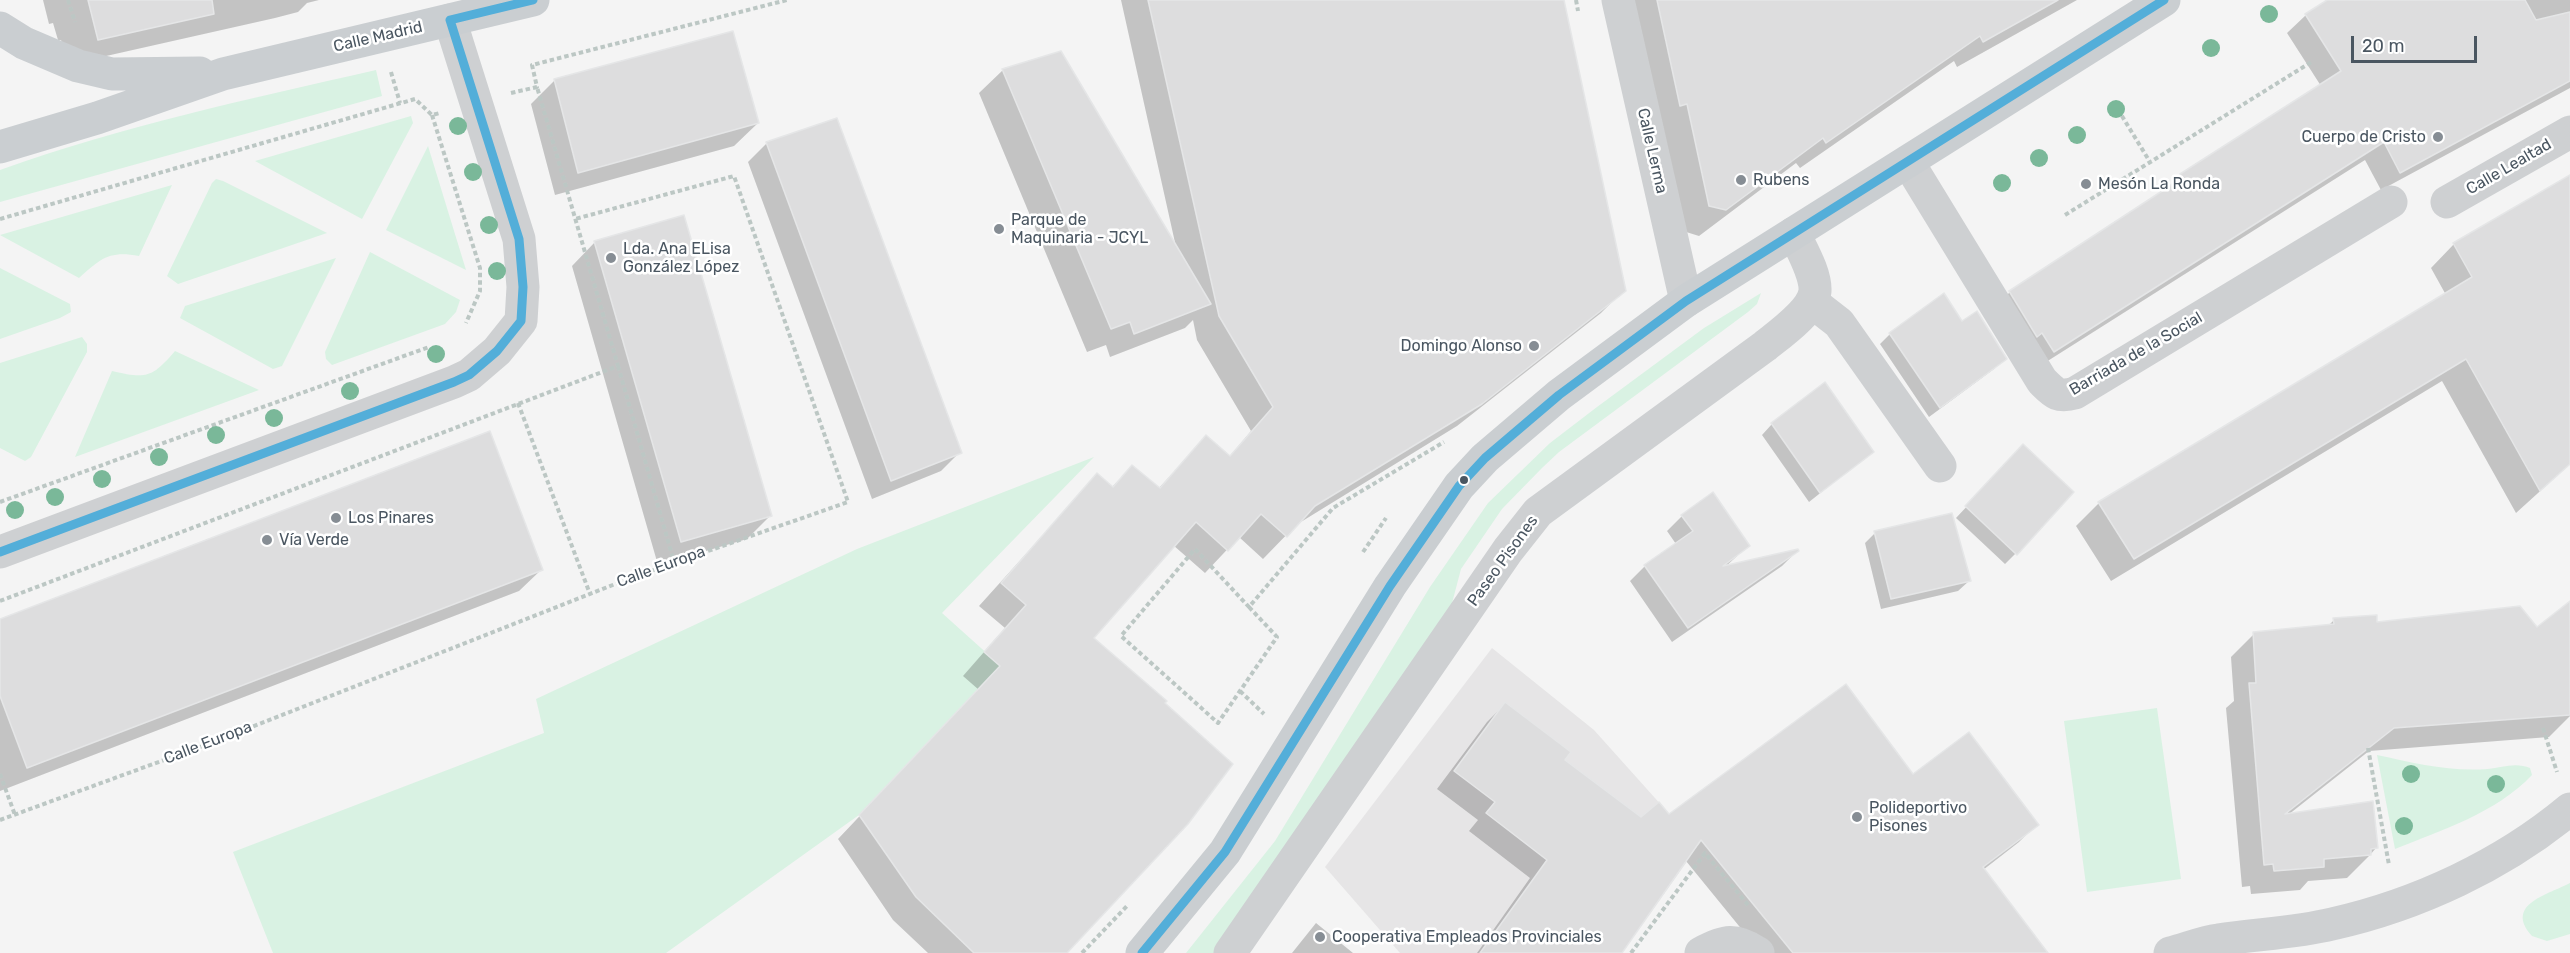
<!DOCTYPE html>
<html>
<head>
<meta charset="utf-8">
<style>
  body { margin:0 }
  #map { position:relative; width:2570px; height:953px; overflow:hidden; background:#f4f4f4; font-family:Rubik,sans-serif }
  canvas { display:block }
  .scale { position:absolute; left:2351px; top:36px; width:126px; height:27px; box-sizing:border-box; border:3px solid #4a5661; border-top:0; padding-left:8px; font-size:18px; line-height:21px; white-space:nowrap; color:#4a5661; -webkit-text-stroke:4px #fff; paint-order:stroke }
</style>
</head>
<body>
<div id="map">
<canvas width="2570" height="953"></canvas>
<div class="scale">20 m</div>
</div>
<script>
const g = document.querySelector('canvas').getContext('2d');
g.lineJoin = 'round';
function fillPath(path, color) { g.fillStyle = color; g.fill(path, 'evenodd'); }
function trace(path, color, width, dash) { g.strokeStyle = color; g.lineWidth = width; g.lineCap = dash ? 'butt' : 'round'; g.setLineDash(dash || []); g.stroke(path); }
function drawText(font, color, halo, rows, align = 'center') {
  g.font = font + ' Rubik,sans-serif'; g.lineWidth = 5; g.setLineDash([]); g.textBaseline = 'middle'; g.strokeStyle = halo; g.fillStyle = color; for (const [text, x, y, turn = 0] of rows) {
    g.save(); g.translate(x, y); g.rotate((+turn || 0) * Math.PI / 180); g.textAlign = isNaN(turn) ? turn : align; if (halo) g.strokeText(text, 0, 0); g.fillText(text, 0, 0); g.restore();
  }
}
fillPath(new Path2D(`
  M 1492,648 L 1594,730 L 1698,846 L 1622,953 L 1400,953 L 1325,867 Z`), '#e6e5e6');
fillPath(new Path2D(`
  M 376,70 L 382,96 L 0,202 L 0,170 C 122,126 249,99 376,70 Z
  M 411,116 L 413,123 L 362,219 L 255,161 Z
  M 428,146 L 466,270 L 386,230 Z
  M 216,179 L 223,181 L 327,233 L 178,284 L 167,276 L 212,183 Z
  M 172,185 L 139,256 C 109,250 100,259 79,278 L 0,235 Z
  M 370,252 L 460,300 L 456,312 L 445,324 L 332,365 L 326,359 L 325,352 Z
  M 336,258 L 282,366 L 273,369 L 180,318 L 185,306 Z
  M 0,268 L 70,304 L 71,312 L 60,318 L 0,339 Z
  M 1761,293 L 1757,304 L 1748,312 L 1559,452 L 1542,468 L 1502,509 L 1461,569 L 1451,607 L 1214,953 L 1186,953 L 1275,841 L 1430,587 L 1488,503 L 1550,443 L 1597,407 L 1704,328 Z
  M 82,337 L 87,344 L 87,352 L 31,457 L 25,461 L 0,448 L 0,363 Z
  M 175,351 L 259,390 L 75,457 L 112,371 C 146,379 152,378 175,351 Z
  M 1094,457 L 942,613 L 1001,666 L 859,815 L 666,953 L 273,953 L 233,852 L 544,733 L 536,699 L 857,549 Z
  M 2157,708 L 2181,879 L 2087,892 L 2064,721 Z
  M 2377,755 C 2414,763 2450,772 2488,769 C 2502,767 2517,762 2530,768 L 2532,775 C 2496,813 2442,830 2395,849 Z
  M 2570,883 L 2570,934 L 2547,941 L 2532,936 C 2503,904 2550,894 2570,883 Z`), '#d9f2e3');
fillPath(new Path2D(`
  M 43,0 L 319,0 L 307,3 L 298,12 L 275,18 L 75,63 L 67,57 L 61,40 L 58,40 L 53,23 L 49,24 Z
  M 1121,0 L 1563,0 L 1624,290 L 1601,313 L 1457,426 L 1296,525 L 1263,559 L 1239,537 L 1205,573 L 1173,545 L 1092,638 L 1065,953 L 928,953 L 893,920 L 838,839 L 979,690 L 963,676 L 1005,628 L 979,606 L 1097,475 L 1111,488 L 1132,467 L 1158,489 L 1206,437 L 1229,457 L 1251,431 L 1197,340 L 1193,320 L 1185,328 L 1110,357 L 1106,345 L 1087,352 L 979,93 L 1003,70 L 1176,247 Z
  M 1625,0 L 2077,0 L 1957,67 L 1954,61 L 1800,168 L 1796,163 L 1699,236 L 1683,231 Z
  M 2330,0 L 2570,0 L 2570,88 L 2381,190 L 2365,160 L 2035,369 L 1991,311 L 2010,292 L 2164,192 L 2180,175 L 2321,86 L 2287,33 L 2306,15 Z
  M 555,80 L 758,123 L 734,146 L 555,195 L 531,104 Z
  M 767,143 L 960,452 L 941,471 L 872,499 L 748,162 Z
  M 2570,177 L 2570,464 L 2516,513 L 2442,381 L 2111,581 L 2076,526 L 2099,503 L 2446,295 L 2431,268 L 2454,244 Z
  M 595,242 L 770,516 L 747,539 L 658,565 L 572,266 Z
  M 1962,324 L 2005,359 L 1994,369 L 1929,417 L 1880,344 L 1890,334 Z
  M 1772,424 L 1872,452 L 1809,502 L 1762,435 Z
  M 2013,457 L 2016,553 L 2005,564 L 1956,518 Z
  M 1682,516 L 1748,546 L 1724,568 L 1797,551 L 1782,566 L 1672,642 L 1630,581 L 1645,566 L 1676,544 L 1667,531 Z
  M 1875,533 L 1969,581 L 1958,591 L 1881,609 L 1865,543 Z
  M 541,570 L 519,591 L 0,791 L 0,621 Z
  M 2570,603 L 2570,716 L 2549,737 L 2369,751 L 2288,815 L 2376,848 L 2370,855 L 2347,878 L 2308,881 L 2300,890 L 2251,894 L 2250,886 L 2242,887 L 2226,708 L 2234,701 L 2231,657 L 2254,634 L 2327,627 L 2334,620 L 2537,629 Z
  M 1505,704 L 1563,760 L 1641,819 L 1913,776 L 2037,824 L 2019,842 L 1983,870 L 2046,953 L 1761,953 L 1686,861 L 1620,953 L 1477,953 L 1530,878 L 1469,831 L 1478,820 L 1437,789 L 1487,722 Z
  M 1316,923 L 1353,953 L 1292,953 Z`), '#0003');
const building = new Path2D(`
  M 88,0 L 212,0 L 214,14 L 98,40 Z
  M 1148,0 L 1564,0 L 1626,291 L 1482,404 L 1315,506 L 1287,537 L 1261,514 L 1228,551 L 1196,522 L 1094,638 L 1167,701 L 1165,703 L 1233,764 L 1188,824 L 1067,953 L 974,953 L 916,897 L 859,815 L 1000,666 L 984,652 L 1026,605 L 1001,583 L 1097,473 L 1113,487 L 1132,465 L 1160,488 L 1206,435 L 1230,456 L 1273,407 L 1219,316 Z
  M 1657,0 L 2058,0 L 1983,42 L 1980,36 L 1826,143 L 1823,138 L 1726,210 L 1709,206 L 1687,104 L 1680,106 Z
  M 2327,0 L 2525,0 L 2536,20 L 2570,12 L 2570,81 L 2400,173 L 2384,142 L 2054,352 L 2042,333 L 2037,337 L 2009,291 L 2182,178 L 2180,174 L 2341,71 L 2305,14 Z
  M 733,31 L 759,123 L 578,173 L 554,79 Z
  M 1061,51 L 1211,304 L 1134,334 L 1130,322 L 1111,329 L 1002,69 Z
  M 837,118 L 962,453 L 891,481 L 766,142 Z
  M 2570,175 L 2570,464 L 2540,491 L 2466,359 L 2134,559 L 2098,502 L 2472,277 L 2453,243 Z
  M 684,215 L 772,516 L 681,542 L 594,241 Z
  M 1944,293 L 1962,321 L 1977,311 L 2007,359 L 1940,408 L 1889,333 Z
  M 1825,382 L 1874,452 L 1820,493 L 1771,423 Z
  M 490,431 L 543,570 L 27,768 L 0,696 L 0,619 Z
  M 2023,444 L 2074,492 L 2017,555 L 1965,506 Z
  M 1713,492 L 1750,546 L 1723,566 L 1798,549 L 1799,551 L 1688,628 L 1644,565 L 1693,531 L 1681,515 Z
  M 1952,513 L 1971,581 L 1891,599 L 1874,531 Z
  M 2570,601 L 2570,715 L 2394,728 L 2285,814 L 2373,801 L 2378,848 L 2371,849 L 2371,855 L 2324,859 L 2324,867 L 2274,871 L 2273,864 L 2264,865 L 2249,683 L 2256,683 L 2253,632 L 2334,624 L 2333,618 L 2377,615 L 2377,622 L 2520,606 L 2537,627 Z
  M 1846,684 L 1913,774 L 1969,732 L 2039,825 L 1983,867 L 2048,953 L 1793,953 L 1701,840 L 1622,953 L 1480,953 L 1547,860 L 1486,813 L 1495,802 L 1454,771 L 1505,702 L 1571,752 L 1565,760 L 1641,817 L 1659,802 L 1669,814 Z`);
fillPath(building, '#ddddde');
trace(building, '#e5e6e7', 1.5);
trace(new Path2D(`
  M 68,0 L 75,22
  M 1576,0 L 1578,11
  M 391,72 L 400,103
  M 511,93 L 537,87 L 532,65 L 787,0
  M 2114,103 L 2150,162
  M 432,115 L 480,268 L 480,291 L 466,323
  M 2065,215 L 2313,61
  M 0,219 L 415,99 L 432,115 L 440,113
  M 618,366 L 674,562
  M 518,403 L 590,594
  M 0,502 L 429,347
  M 1363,552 L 1386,518
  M 0,601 L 618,366 L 537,87
  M 1249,607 L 1277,637 L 1218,723 L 1121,636 L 1195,549 L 1249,607 L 1333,508 L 1444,442
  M 1240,691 L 1264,714
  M 2543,728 L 2557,772
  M 2368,748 L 2389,865
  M 0,774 L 15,815
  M 0,820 L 216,741 L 628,579 L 848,502 L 734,176 L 575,219
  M 1082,953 L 1127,906
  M 1631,953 L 1705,853 L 1748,905`), '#bcc7c4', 4, [4.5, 3]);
trace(new Path2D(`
  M 1618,0 L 1686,301
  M 1908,162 L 2042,381 C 2054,393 2058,398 2075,393 L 2391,202
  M 2447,202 L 2570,132
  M 1812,302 L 1839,323 L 1940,466
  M 0,552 L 454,382 L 469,375 L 497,351 L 521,321 L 523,287 L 519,239 L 450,20
  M 1230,953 L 1508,550 L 1538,512 L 1765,346 C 1780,334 1813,311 1815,291 C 1816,273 1801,249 1794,233
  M 1701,953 C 1725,940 1735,938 1758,953
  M 2170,953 C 2186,949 2202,942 2218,940 C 2256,934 2295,933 2332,924 C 2417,905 2503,865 2570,809`), '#ced0d2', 33);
trace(new Path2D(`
  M 0,28 L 24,43 L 78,66 L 112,74 L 200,73
  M 0,147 L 97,118 L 223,74 L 533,0
  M 1142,953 L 1225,852 L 1390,586 L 1459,486 L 1485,458 L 1559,395 L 1686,301 L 2164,0`), '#caced1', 33);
trace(new Path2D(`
  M 450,20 L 533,0
  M 0,552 L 454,382 L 469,375 L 497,351 L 521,321 L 523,287 L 519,239 L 450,20
  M 1142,953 L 1225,852 L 1390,586 L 1459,486 L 1485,458 L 1559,395 L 1686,301 L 2164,0`), '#53aed9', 9);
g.fillStyle = '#7ab899';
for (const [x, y] of [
  [2269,14],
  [2211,48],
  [2116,109],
  [458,126],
  [2077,135],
  [2039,158],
  [473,172],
  [2002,183],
  [489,225],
  [497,271],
  [436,354],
  [350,391],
  [274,418],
  [216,435],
  [159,457],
  [102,479],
  [55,497],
  [15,510],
  [2411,774],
  [2496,784],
  [2404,826]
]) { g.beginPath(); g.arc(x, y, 9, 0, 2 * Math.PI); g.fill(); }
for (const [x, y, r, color] of [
  [2438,137,6,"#868d94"],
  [1741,180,6,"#868d94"],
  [2086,184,6,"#868d94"],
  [999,229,6,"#868d94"],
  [611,258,6,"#868d94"],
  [1534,346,6,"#868d94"],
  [1464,480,5,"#4a5661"],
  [336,518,6,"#868d94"],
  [267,540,6,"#868d94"],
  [1857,817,6,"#868d94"],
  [1320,937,6,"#868d94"]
]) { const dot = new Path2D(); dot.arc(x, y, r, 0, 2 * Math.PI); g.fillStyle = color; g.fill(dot); trace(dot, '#fff', 2); }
drawText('16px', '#4a5661', '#fff', [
  ["Calle Madrid",378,37,-13],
  ["Calle Lerma",1652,151,77],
  ["Calle Lealtad",2509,167,-30],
  ["Barriada de la Social",2136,354,-30],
  ["Paseo Pisones",1503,561,-54],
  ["Calle Europa",661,567,-20],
  ["Calle Europa",208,743,-21]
]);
drawText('16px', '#4a5661', '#fff', [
  ["Cuerpo de Cristo",2426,137,"right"],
  ["Rubens",1753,180],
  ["Mesón La Ronda",2098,184],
  ["Parque de",1011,220],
  ["Maquinaria - JCYL",1011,238],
  ["Lda. Ana ELisa",623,249],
  ["González López",623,267],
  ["Domingo Alonso",1522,346,"right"],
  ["Los Pinares",348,518],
  ["Vía Verde",279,540],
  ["Polideportivo",1869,808],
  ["Pisones",1869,826],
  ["Cooperativa Empleados Provinciales",1332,937]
], 'left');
</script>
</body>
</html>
